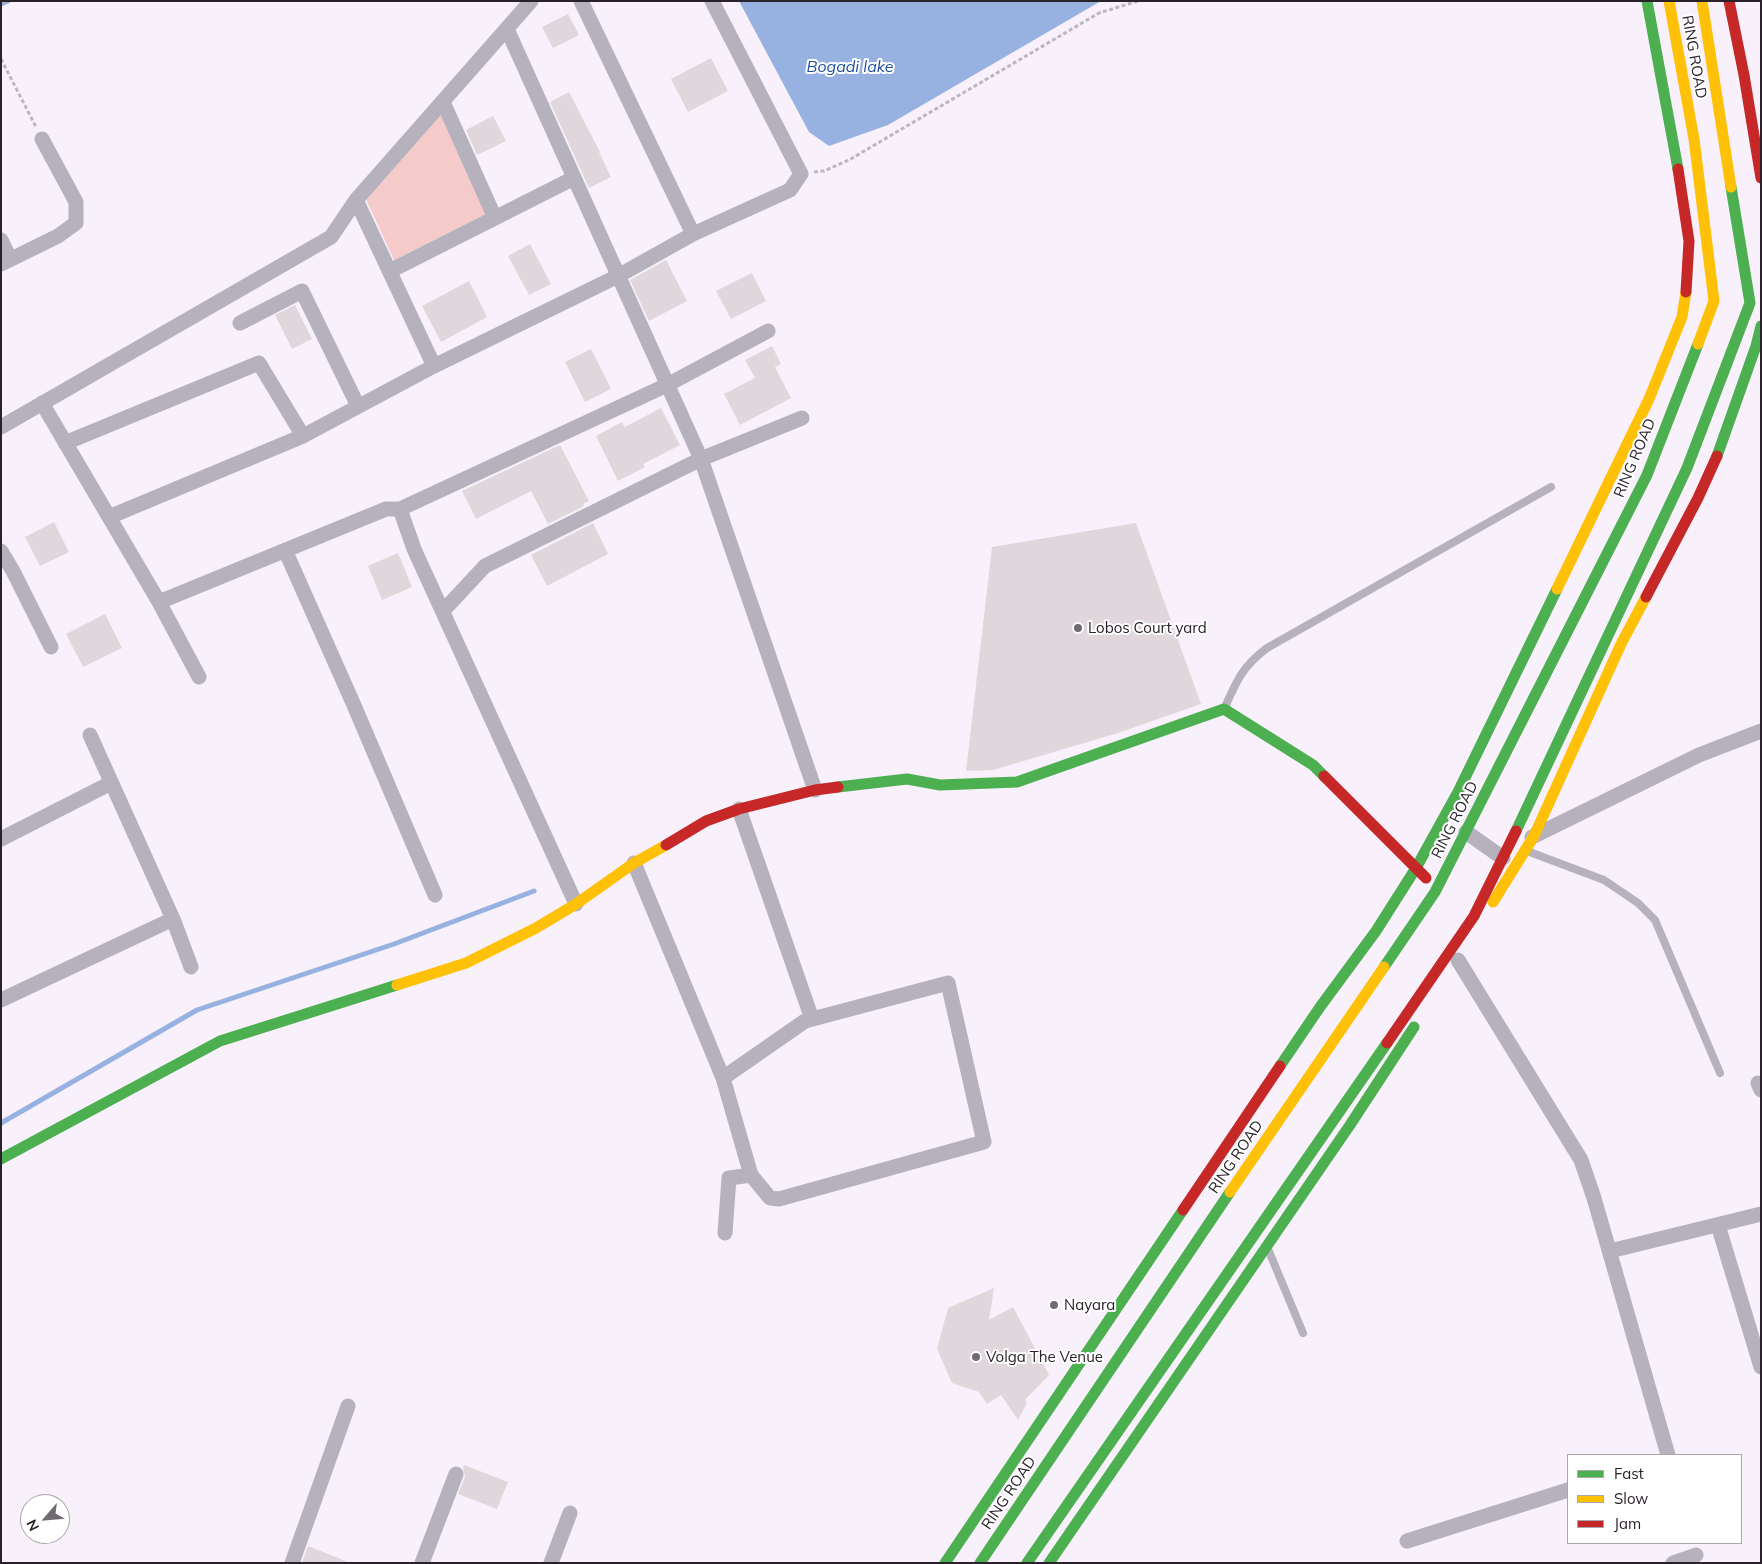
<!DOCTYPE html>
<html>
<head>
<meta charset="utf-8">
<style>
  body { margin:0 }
  #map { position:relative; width:1762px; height:1564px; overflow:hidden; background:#f8f0fa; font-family:Mulish,sans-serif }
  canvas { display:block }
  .frame { position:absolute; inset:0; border:2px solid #29222a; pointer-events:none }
  .legend { position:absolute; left:1567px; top:1454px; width:175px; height:90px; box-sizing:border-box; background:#fff; border:1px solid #a9a7aa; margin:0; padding:6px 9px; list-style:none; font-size:15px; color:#29222a }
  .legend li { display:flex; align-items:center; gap:10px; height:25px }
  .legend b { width:25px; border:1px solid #a9a7aa }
  .north { position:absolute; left:20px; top:1494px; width:50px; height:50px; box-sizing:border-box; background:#fff; border:1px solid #a9a7aa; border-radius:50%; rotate:243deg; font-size:14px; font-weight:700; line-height:20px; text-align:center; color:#29222a }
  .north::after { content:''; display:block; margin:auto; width:18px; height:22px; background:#716a73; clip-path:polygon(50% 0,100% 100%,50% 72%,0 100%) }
</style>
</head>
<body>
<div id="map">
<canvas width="1762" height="1564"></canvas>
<div class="frame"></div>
<ul class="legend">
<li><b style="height:6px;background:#4caf50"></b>Fast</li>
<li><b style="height:6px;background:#ffc107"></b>Slow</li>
<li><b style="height:6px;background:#c62828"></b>Jam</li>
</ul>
<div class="north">N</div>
</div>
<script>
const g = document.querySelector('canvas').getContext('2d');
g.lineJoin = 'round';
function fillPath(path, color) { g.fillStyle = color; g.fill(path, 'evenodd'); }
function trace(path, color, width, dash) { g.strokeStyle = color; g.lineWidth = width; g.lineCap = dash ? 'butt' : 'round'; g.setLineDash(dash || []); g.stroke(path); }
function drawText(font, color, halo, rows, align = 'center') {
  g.font = font + ' Mulish,sans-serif'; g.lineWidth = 4; g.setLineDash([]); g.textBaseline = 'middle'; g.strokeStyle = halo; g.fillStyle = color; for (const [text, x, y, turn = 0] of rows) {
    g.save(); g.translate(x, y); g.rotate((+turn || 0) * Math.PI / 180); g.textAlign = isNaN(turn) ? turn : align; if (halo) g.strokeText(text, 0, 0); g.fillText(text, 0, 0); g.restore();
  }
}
fillPath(new Path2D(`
  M 440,111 L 488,214 L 395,262 L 365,197 Z`), '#f4cacb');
fillPath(new Path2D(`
  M 739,1 L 1101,1 L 888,125 L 829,146 L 809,132 Z`), '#97b2e0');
trace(new Path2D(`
  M 1,4 L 8,1
  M 1,1123 L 197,1010 L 394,944 L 534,891`), '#97b2e0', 5);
fillPath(new Path2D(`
  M 568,14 L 579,35 L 553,48 L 542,27 Z
  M 711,58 L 728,91 L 688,112 L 671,79 Z
  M 569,92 L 600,152 L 599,152 L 611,177 L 589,188 L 550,102 Z
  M 493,116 L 506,141 L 477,155 L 466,130 Z
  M 530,244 L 551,284 L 529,295 L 508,256 Z
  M 666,260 L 687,301 L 649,321 L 630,280 Z
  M 752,273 L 766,301 L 731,319 L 716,291 Z
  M 469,281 L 487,317 L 441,342 L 422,306 Z
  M 295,305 L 312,339 L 292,349 L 275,315 Z
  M 772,346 L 781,364 L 775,367 L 791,398 L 740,425 L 724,394 L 755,378 L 745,360 Z
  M 591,349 L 611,389 L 585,402 L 565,362 Z
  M 661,408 L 680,445 L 643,464 L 645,467 L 618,481 L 596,436 L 622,422 L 625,427 Z
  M 560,445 L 589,501 L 583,504 L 584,506 L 548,524 L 531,491 L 476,519 L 462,491 Z
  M 54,522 L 69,552 L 40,566 L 25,537 Z
  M 593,523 L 608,554 L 547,586 L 531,555 Z
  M 1136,523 L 1201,704 L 1118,733 L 993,770 L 966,771 L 992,547 Z
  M 398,553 L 412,587 L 382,600 L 368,566 Z
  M 105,614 L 122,648 L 83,667 L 66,634 Z
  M 994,1288 L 989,1320 L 1013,1307 L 1049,1375 L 1025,1400 L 1027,1403 L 1018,1420 L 1001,1395 L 987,1404 L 979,1392 L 952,1383 L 937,1349 L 948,1308 Z
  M 464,1465 L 508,1482 L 497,1509 L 458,1494 L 465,1477 L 463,1468 Z
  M 308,1546 L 348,1562 L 348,1563 L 302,1563 Z`), '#e0d7dd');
trace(new Path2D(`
  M 1,59 L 36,127
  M 814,172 L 824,171 L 849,160 L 1099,13 L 1138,1`), '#bbb6bf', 3, [4, 2.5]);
trace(new Path2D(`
  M 1225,707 C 1237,680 1243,666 1267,648 L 1551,487
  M 1527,851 L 1604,880 L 1638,903 L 1655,920 L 1720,1073
  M 1268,1249 L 1303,1333`), '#b5b2be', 8);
trace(new Path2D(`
  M 581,1 L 693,234
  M 507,29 L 701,459 L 815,790
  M 443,102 L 495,218
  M 1,240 L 10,259
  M 1,264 L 58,236 L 76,223 L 76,202 L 42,139
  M 390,271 L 574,178
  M 240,323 L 302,291 L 358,406
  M 434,366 L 356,200 L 531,1
  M 42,403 L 159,602 L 199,677
  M 1,427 L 331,237 L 356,200
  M 65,443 L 259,363 L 303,436
  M 109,517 L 303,436 L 434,366 L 618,276 L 693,234 L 790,190 L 801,174 L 712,1
  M 285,550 L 353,703 L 435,895
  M 1,551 L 13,571 L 51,647
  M 159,602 L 386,509 L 400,509
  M 443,611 L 485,566 L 701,459 L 802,418
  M 90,735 L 173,919 L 191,967
  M 739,809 L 812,1019
  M 1466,832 L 1503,858
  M 1532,837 L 1699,755 L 1761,731
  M 1,839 L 111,783
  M 634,863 L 723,1078 L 751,1175 L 729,1178 L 725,1233
  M 576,904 L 414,549 L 400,509 L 667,385 L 768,331
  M 1458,960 L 1581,1160 L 1594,1198 L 1668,1455
  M 1,1000 L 173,919
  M 723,1078 L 805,1021 L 948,983 L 984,1142 L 779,1199 L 770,1198 L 751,1175
  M 1758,1083 L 1761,1090
  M 1718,1225 L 1761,1367
  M 1610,1251 L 1761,1214
  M 1407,1541 L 1568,1490
  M 292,1563 L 348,1406
  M 422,1563 L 456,1474
  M 551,1563 L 570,1513
  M 1673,1563 L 1696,1555`), '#b5b2be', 15);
trace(new Path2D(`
  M 1647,1 L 1678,169
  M 1717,456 L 1756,346 L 1761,326
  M 838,787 L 907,779 L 940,785 L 1017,782 L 1224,709 L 1313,765 L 1324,776
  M 1516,831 L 1687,468 L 1750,303 L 1731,187
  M 1384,967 L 1435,892 L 1647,475 L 1698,344
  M 1280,1066 L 1320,1007 L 1376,931 L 1416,868 L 1458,792 L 1557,589
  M 1,1159 L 220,1041 L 397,985
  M 945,1563 L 1183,1210
  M 980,1563 L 1230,1192
  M 1027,1563 L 1387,1043
  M 1049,1563 L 1350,1125 L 1414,1027`), '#4caf50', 11);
trace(new Path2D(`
  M 1669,1 L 1694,139 L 1714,301 L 1698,344
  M 1702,1 L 1731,187
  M 1557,589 L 1649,399 L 1682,317 L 1686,292
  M 1493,902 L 1534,836 L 1621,644 L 1646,597
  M 397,985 L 466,963 L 536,928 L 576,904 L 634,863 L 666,845
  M 1230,1192 L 1384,967`), '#ffc107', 11);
trace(new Path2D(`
  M 1729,1 L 1744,75 L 1761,178
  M 1678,169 L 1689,241 L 1686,292
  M 1646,597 L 1698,498 L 1717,456
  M 1324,776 L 1426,878
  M 666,845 L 706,821 L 739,809 L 815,790 L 838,787
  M 1387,1043 L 1474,916 L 1516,831
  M 1183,1210 L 1280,1066`), '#c62828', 11);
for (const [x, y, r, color] of [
  [1078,628,5,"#716a73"],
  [1054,1305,5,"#716a73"],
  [976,1357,5,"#716a73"]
]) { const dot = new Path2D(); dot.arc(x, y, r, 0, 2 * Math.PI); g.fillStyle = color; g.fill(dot); trace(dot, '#fff', 2); }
drawText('15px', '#29222a', '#fff', [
  ["RING ROAD",1694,57,80],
  ["RING ROAD",1635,458,-67],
  ["RING ROAD",1455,820,-63],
  ["RING ROAD",1236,1157,-56],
  ["RING ROAD",1009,1493,-56]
]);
drawText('15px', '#29222a', '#fff', [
  ["Lobos Court yard",1088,628],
  ["Nayara",1064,1305],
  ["Volga The Venue",986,1357]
], 'left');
drawText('italic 16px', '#1c4f99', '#fff', [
  ["Bogadi lake",850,67]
]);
</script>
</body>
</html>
